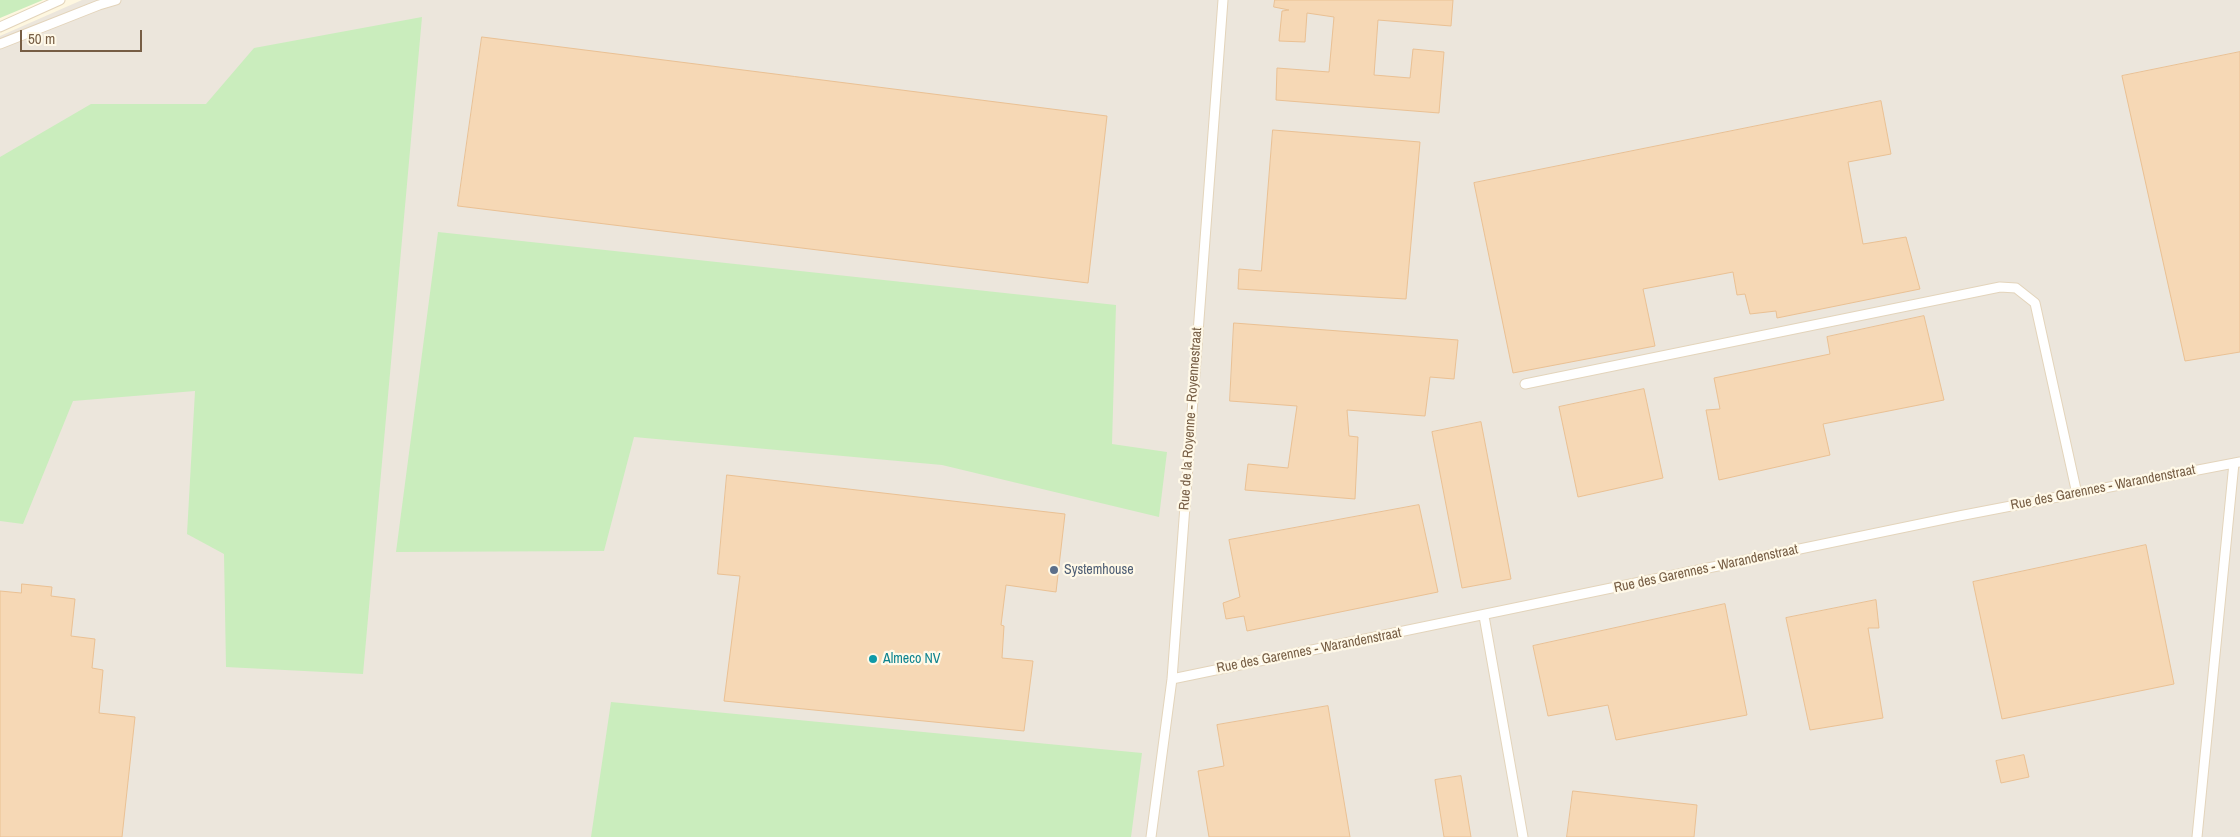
<!DOCTYPE html>
<html>
<head>
<meta charset="utf-8">
<style>
  body { margin:0 }
  #map { position:relative; width:2240px; height:837px; overflow:hidden; background:#fef7e0; font-family:"Archivo Narrow",sans-serif }
  canvas { display:block }
  .scale { position:absolute; left:20px; top:30px; width:122px; height:22px; box-sizing:border-box; border:2px solid #775e45; border-top:0; padding-left:6px; font-size:15px; line-height:18px; white-space:nowrap; color:#775e45; -webkit-text-stroke:4px #fff9e8; paint-order:stroke }
</style>
</head>
<body>
<div id="map">
<canvas width="2240" height="837"></canvas>
<div class="scale">50 m</div>
</div>
<script>
const g = document.querySelector('canvas').getContext('2d');
g.lineJoin = 'round';
function fillPath(path, color) { g.fillStyle = color; g.fill(path, 'evenodd'); }
function trace(path, color, width, dash) { g.strokeStyle = color; g.lineWidth = width; g.lineCap = dash ? 'butt' : 'round'; g.setLineDash(dash || []); g.stroke(path); }
function drawText(font, color, halo, rows, align = 'center') {
  g.font = font + ' "Archivo Narrow",sans-serif'; g.lineWidth = 4.5; g.setLineDash([]); g.textBaseline = 'middle'; g.strokeStyle = halo; g.fillStyle = color; for (const [text, x, y, turn = 0] of rows) {
    g.save(); g.translate(x, y); g.rotate((+turn || 0) * Math.PI / 180); g.textAlign = isNaN(turn) ? turn : align; if (halo) g.strokeText(text, 0, 0); g.fillText(text, 0, 0); g.restore();
  }
}
fillPath(new Path2D(`
  M 82,0 L 2240,0 L 2240,837 L 0,837 L 0,36 Z`), '#ece6dc');
fillPath(new Path2D(`
  M 0,0 L 43,0 L 0,18 Z
  M 422,17 L 363,674 L 226,667 L 224,554 L 187,534 L 195,391 L 73,401 L 23,524 L 0,521 L 0,157 L 91,104 L 206,104 L 254,48 Z
  M 438,232 L 1116,305 L 1112,444 L 1167,452 L 1159,517 L 942,465 L 634,437 L 604,551 L 396,552 Z
  M 611,702 L 1142,753 L 1131,837 L 591,837 Z`), '#caedbd');
const building = new Path2D(`
  M 1275,0 L 1453,0 L 1451,26 L 1378,20 L 1374,75 L 1410,78 L 1413,49 L 1444,52 L 1439,113 L 1276,100 L 1277,68 L 1329,72 L 1334,17 L 1307,13 L 1305,42 L 1279,41 L 1282,11 L 1289,10 L 1274,7 Z
  M 482,37 L 1107,116 L 1088,283 L 458,206 Z
  M 2240,52 L 2240,352 L 2185,361 L 2122,76 Z
  M 1881,101 L 1891,154 L 1848,162 L 1863,244 L 1906,237 L 1920,289 L 1777,318 L 1776,311 L 1750,314 L 1745,294 L 1737,295 L 1733,272 L 1643,289 L 1655,346 L 1513,373 L 1474,183 Z
  M 1273,130 L 1420,142 L 1406,299 L 1238,289 L 1239,269 L 1261,271 Z
  M 1924,316 L 1944,400 L 1823,424 L 1830,455 L 1719,480 L 1706,410 L 1720,409 L 1714,378 L 1830,354 L 1827,337 Z
  M 1234,323 L 1458,340 L 1454,379 L 1430,377 L 1425,416 L 1347,410 L 1349,436 L 1358,437 L 1355,499 L 1245,490 L 1248,464 L 1288,468 L 1297,406 L 1230,401 Z
  M 1644,389 L 1663,478 L 1578,497 L 1559,407 Z
  M 1481,422 L 1511,579 L 1462,588 L 1432,432 Z
  M 727,475 L 1065,514 L 1056,592 L 1006,585 L 1001,625 L 1004,626 L 1002,658 L 1033,661 L 1024,731 L 724,701 L 740,576 L 718,574 Z
  M 1419,505 L 1438,592 L 1247,631 L 1244,616 L 1226,619 L 1223,603 L 1240,597 L 1229,540 Z
  M 2146,545 L 2174,684 L 2002,719 L 1973,582 Z
  M 22,584 L 52,587 L 51,596 L 75,599 L 71,636 L 95,639 L 92,668 L 103,670 L 99,713 L 135,717 L 122,837 L 0,837 L 0,591 L 21,593 Z
  M 1876,600 L 1879,628 L 1868,628 L 1883,718 L 1810,730 L 1786,618 Z
  M 1725,604 L 1747,715 L 1616,740 L 1608,705 L 1548,716 L 1533,646 Z
  M 1328,706 L 1350,837 L 1209,837 L 1198,771 L 1224,766 L 1217,725 Z
  M 2024,755 L 2029,777 L 2001,783 L 1996,761 Z
  M 1461,776 L 1471,837 L 1444,837 L 1435,780 Z
  M 1573,791 L 1697,805 L 1694,837 L 1567,837 Z`);
fillPath(building, '#f6d8b5');
trace(building, '#eac194', 1);
const service = new Path2D(`
  M 0,27 L 60,0
  M 0,44 L 99,5 L 116,0
  M 1525,384 L 2000,287 L 2016,288 L 2035,303 L 2077,494
  M 1484,616 L 1523,837
  M 1172,679 L 1959,516 L 2240,462
  M 1151,837 L 1172,679 L 1223,0
  M 2197,837 L 2234,463`);
trace(service, '#e3d4bb', 11);
trace(service, '#fff', 9);
for (const [x, y, r, color] of [
  [1054,570,5,"#5c6f8a"],
  [873,659,5,"#0f9aa8"]
]) { const dot = new Path2D(); dot.arc(x, y, r, 0, 2 * Math.PI); g.fillStyle = color; g.fill(dot); trace(dot, '#fff9e8', 2); }
drawText('14px', '#775e45', '#fff9e8', [
  ["Rue de la Royenne - Royennestraat",1191,419,-86],
  ["Rue des Garennes - Warandenstraat",2103,488,-11],
  ["Rue des Garennes - Warandenstraat",1706,569,-12],
  ["Rue des Garennes - Warandenstraat",1309,651,-11]
]);
drawText('14px', '#4e5e75', '#fff9e8', [
  ["Systemhouse",1064,570]
], 'left');
drawText('14px', '#0d838f', '#fff9e8', [
  ["Almeco NV",883,659]
], 'left');
</script>
</body>
</html>
